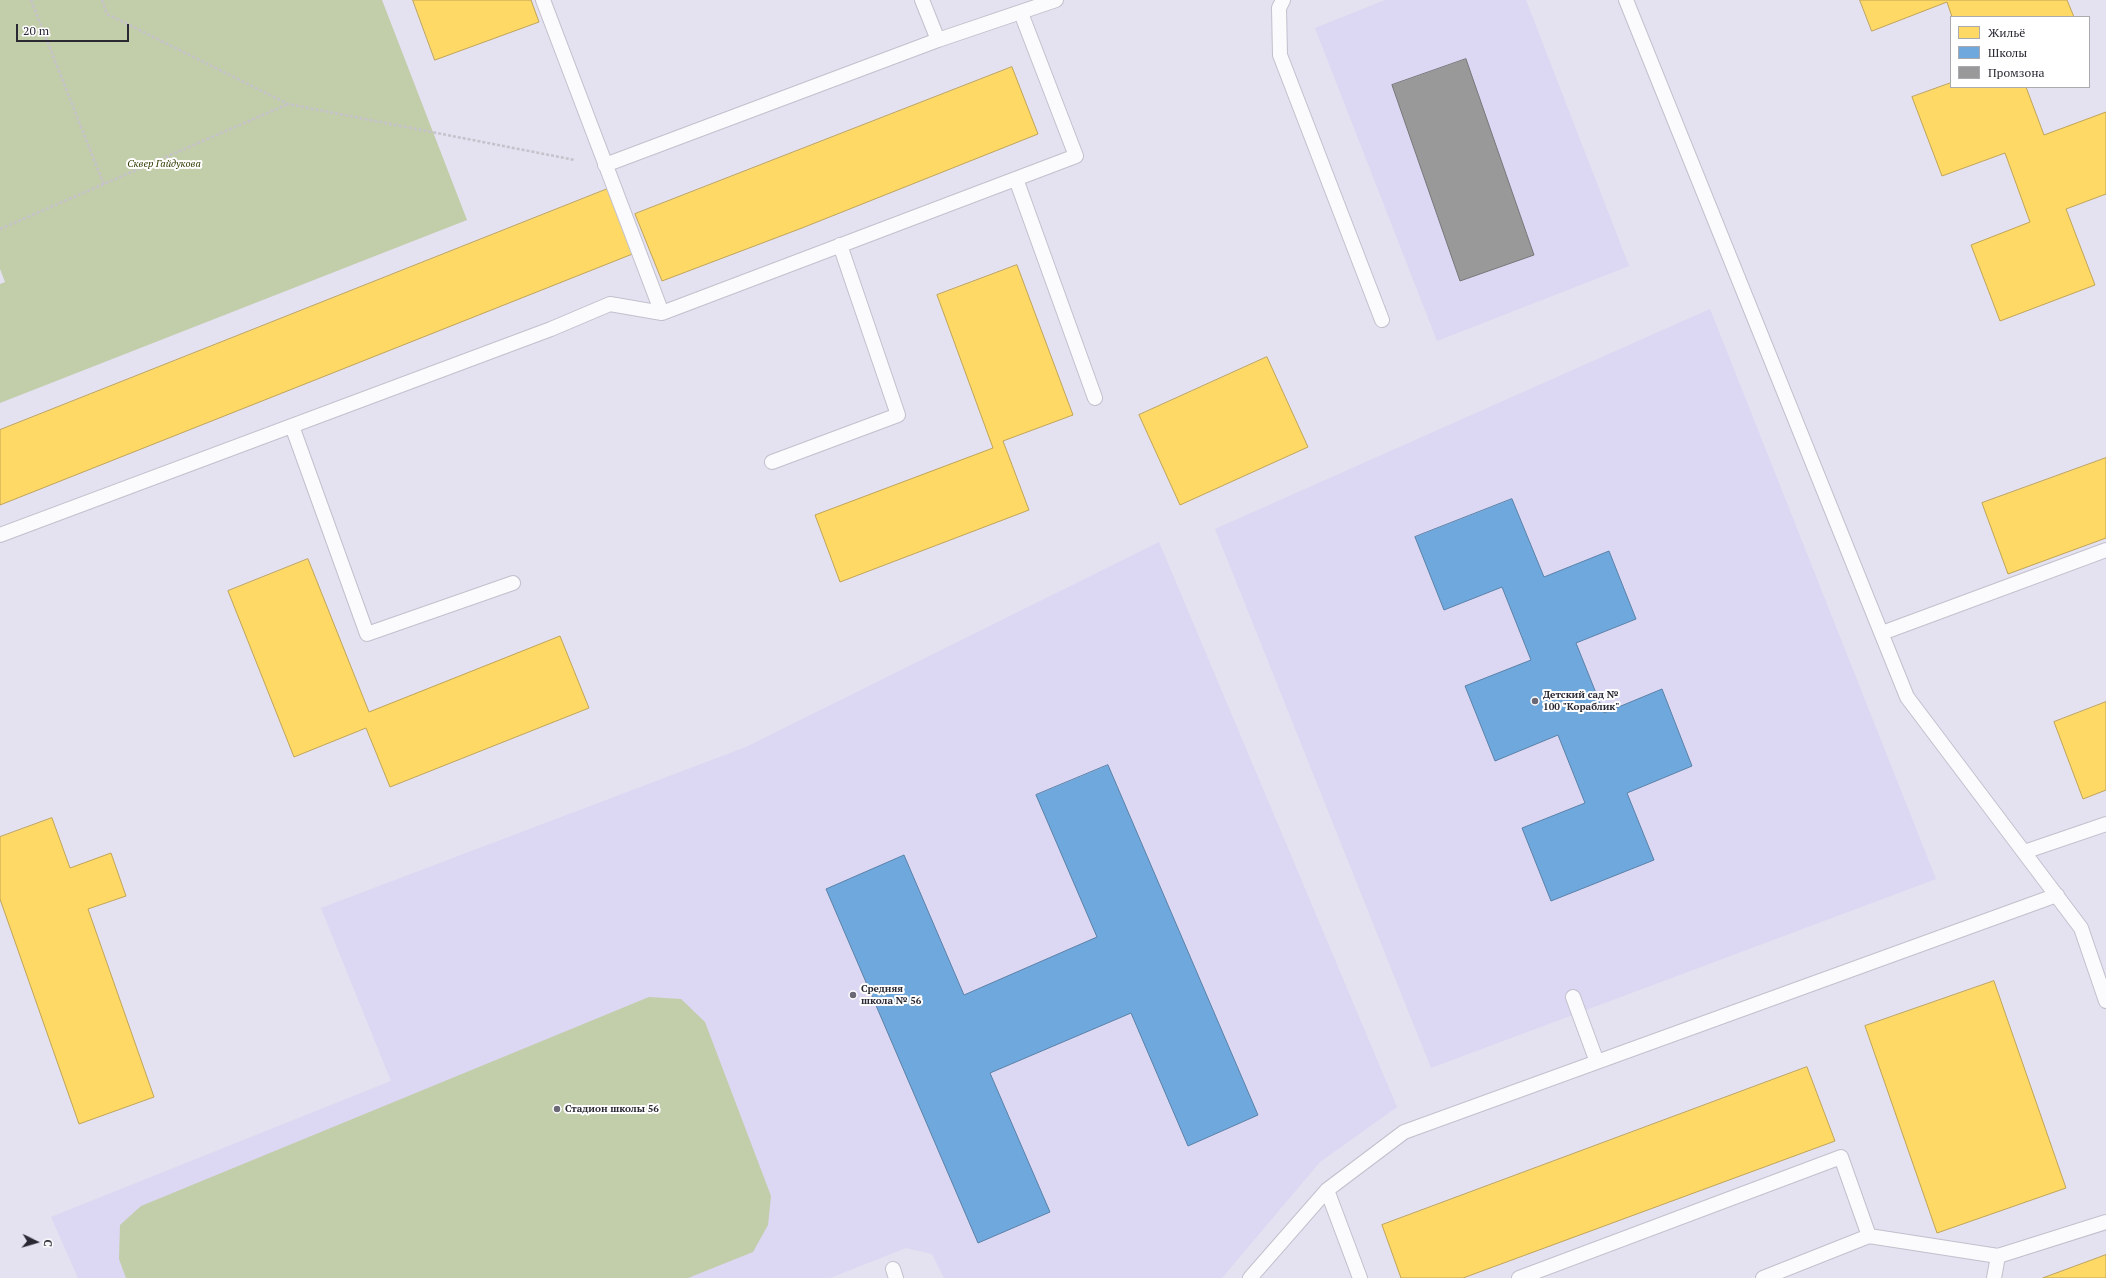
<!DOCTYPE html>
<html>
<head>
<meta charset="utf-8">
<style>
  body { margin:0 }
  #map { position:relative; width:2106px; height:1278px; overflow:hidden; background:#e4e1f1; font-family:"PT Serif",serif }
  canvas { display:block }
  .legend { position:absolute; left:1950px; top:16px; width:140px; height:72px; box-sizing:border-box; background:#fff; border:1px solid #aaa9ad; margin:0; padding:5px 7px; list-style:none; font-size:12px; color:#2a2833 }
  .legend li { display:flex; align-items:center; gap:8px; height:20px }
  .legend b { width:20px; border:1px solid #aaa9ad }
  .north { position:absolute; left:16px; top:1222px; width:40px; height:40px; -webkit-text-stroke:3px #fff; paint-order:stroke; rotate:95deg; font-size:11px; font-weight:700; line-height:16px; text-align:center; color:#2a2833 }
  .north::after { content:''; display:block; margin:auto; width:14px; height:18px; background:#2a2833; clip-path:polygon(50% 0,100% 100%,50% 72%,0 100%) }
  .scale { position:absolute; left:16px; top:24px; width:113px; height:18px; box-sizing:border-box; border:2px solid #2a2833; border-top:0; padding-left:5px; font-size:12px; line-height:14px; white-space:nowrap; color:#2a2833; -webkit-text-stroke:3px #fff; paint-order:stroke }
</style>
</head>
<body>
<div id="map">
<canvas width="2106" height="1278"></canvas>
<ul class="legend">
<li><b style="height:11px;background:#ffd966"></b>Жильё</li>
<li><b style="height:11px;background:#6fa8dc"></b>Школы</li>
<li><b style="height:11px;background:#999"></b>Промзона</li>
</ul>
<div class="north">С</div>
<div class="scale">20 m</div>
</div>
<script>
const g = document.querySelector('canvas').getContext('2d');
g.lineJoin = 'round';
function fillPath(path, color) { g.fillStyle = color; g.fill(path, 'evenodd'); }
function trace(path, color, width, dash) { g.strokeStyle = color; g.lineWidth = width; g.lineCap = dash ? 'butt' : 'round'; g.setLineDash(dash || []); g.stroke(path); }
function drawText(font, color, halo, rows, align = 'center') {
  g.font = font + ' "PT Serif",serif'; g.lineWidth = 4; g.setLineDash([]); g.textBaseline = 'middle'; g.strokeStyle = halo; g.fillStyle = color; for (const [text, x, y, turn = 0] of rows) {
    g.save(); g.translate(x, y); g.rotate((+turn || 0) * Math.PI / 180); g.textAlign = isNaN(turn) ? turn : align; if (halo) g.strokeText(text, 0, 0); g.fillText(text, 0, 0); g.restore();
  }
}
fillPath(new Path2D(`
  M 1385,0 L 1526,0 L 1629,266 L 1437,341 L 1315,28 Z
  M 1710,309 L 1936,879 L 1431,1068 L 1215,529 Z
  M 1159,542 L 1397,1107 L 1320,1162 L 1222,1278 L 944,1278 L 932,1254 L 906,1248 L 830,1278 L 78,1278 L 51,1217 L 391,1081 L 321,908 L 746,747 Z`), '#dcd7f2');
fillPath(new Path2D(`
  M 0,0 L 382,0 L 467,220 L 0,403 L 0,284 L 5,282 L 0,269 Z
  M 649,997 L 681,999 L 705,1022 L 771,1196 L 768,1225 L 753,1252 L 688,1278 L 126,1278 L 119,1259 L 120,1225 L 141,1206 Z`), '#c2cdaa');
const homes = new Path2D(`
  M 413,0 L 531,0 L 539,22 L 435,60 Z
  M 1860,0 L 2067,0 L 2074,17 L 1952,17 L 1947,2 L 1872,31 Z
  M 1012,67 L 1038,134 L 802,228 L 662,281 L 635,214 Z
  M 1951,83 L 1951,87 L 2026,87 L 2044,135 L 2106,112 L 2106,194 L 2066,209 L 2095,285 L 2000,321 L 1971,245 L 2030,222 L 2005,153 L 1942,176 L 1912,97 Z
  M 610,188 L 635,253 L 0,505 L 0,430 Z
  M 1017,265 L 1073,415 L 1003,441 L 1029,510 L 840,582 L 815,515 L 993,448 L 937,295 Z
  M 1267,357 L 1308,447 L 1180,505 L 1139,415 Z
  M 2106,458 L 2106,538 L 2008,574 L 1982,503 Z
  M 308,559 L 369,712 L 560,636 L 589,708 L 390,787 L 366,728 L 294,757 L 228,591 Z
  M 2106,702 L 2106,790 L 2083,799 L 2054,722 Z
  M 52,818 L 70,868 L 111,853 L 126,896 L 88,909 L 154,1097 L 79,1124 L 0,899 L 0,837 Z
  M 1994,981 L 2066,1188 L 1937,1233 L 1865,1026 Z
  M 1807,1067 L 1835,1141 L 1463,1278 L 1401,1278 L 1382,1225 Z
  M 2106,1255 L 2106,1278 L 2043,1278 Z`);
fillPath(homes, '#ffd966');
trace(homes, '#bfa457', 1);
const schools = new Path2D(`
  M 1512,499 L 1544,577 L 1609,551 L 1636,619 L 1576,643 L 1604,713 L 1662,689 L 1692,766 L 1627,793 L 1654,860 L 1551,901 L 1522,828 L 1585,803 L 1558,735 L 1495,761 L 1465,686 L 1531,660 L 1502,587 L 1444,610 L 1415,537 Z
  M 1108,765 L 1258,1115 L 1188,1146 L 1131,1013 L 990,1073 L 1050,1212 L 978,1243 L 826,889 L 904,855 L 964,995 L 1097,937 L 1036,795 Z`);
fillPath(schools, '#6fa8dc');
trace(schools, '#5a82a9', 1);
const industry = new Path2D(`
  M 1466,59 L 1534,255 L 1460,281 L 1392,85 Z`);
fillPath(industry, '#999');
trace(industry, '#78777a', 1);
const service = new Path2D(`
  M 543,0 L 662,313
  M 922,0 L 938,40
  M 1283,0 L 1279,8 L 1280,55 L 1382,320
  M 1626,0 L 1907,697 L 2081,928 L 2106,1001
  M 605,165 L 938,40 L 1056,0
  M 1016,179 L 1095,398
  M 292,426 L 367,634 L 513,583
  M 772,462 L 898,415 L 840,245
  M 0,535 L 551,329 L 610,304 L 662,313 L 1076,156 L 1021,13
  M 1882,633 L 2106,550
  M 2024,852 L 2106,824
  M 1573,997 L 1597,1062
  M 1327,1190 L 1360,1278
  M 893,1269 L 896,1278
  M 1250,1278 L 1327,1190 L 1404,1132 L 2057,895
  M 1519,1278 L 1841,1157 L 1869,1236
  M 1763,1278 L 1869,1236 L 1998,1256 L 2106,1222
  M 1994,1278 L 1998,1256`);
trace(service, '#c2c0cc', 16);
trace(new Path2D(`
  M 31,0 L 104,185
  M 102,0 L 107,14 L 288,104 L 575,160
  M 0,229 L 288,104`), '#c5c3c9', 2.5, [3, 2]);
trace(service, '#fbfafd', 14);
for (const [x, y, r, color] of [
  [1535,701,4,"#6b6976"],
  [853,995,4,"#6b6976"],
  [557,1109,4,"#6b6976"]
]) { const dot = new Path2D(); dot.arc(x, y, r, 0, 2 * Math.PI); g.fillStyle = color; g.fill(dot); trace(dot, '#fff', 1.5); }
drawText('italic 10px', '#303c00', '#fff', [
  ["Сквер Гайдукова",164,164]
]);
drawText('bold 10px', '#2a2833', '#fff', [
  ["Детский сад №",1543,695],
  ["100 \"Кораблик\"",1543,707],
  ["Средняя",861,989],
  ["школа № 56",861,1001],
  ["Стадион школы 56",565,1109]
], 'left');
</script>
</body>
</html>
